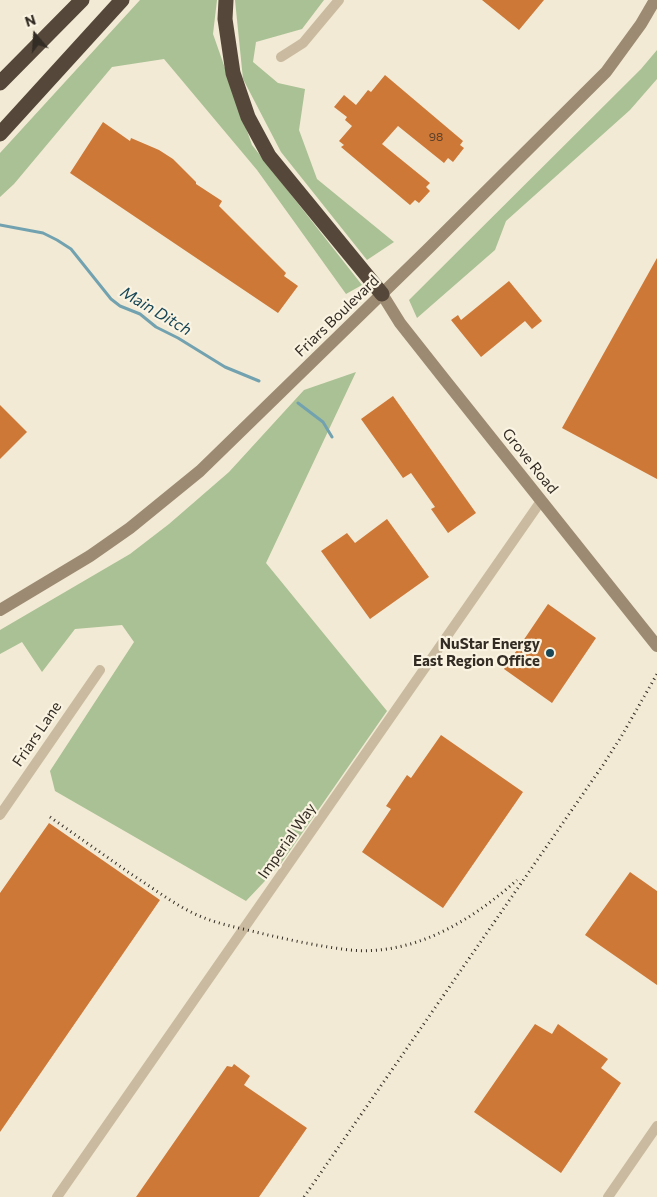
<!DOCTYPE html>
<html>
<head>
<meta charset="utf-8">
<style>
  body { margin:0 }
  #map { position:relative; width:657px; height:1197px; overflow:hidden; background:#f2ead4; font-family:Commissioner,sans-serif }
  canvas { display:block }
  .north { position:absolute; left:10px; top:10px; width:50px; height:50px; -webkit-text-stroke:4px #faf3e1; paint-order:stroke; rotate:342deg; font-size:14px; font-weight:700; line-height:20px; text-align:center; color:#332c24 }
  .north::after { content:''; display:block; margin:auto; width:18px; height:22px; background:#332c24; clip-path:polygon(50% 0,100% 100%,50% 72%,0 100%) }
</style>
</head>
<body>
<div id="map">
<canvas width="657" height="1197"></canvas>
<div class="north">N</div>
</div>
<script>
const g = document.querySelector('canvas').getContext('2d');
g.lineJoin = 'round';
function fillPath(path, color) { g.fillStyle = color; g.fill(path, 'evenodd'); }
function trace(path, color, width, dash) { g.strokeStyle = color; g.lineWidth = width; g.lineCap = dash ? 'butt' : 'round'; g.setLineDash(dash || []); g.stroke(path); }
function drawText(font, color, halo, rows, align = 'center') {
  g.font = font + ' Commissioner,sans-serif'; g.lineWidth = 4.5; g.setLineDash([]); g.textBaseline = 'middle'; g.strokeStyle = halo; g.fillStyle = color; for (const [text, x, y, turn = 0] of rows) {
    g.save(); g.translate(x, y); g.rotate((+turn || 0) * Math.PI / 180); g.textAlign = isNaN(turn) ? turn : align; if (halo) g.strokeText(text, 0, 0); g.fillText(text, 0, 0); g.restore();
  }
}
fillPath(new Path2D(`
  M 140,0 L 217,0 L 213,34 L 252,145 L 362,285 L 346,294 L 257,170 L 164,59 L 112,67 L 14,184 L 0,197 L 0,153 Z
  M 235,0 L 324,0 L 302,29 L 256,42 L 253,62 L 278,83 L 305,89 L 299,130 L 317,179 L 394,242 L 367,260 L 281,152 L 243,79 Z
  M 657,50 L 657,79 L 630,110 L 506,221 L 495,250 L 417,318 L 409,300 L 641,69 Z
  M 356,372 L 266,563 L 387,711 L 280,865 L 246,901 L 55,791 L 50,771 L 134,642 L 122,625 L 75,629 L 42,672 L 22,642 L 0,654 L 0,630 L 130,554 L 169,524 L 229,472 L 304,390 Z`), '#a9c194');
trace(new Path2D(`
  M 0,225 L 43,233 L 57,240 L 71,249 L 111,299 L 120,306 L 140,314 L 156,327 L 178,338 L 225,367 L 259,381
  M 298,403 L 323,422 L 332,437`), '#72a2b0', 3);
fillPath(new Path2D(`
  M 482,0 L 544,0 L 519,30 Z
  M 385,75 L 463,141 L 460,145 L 464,148 L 453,162 L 448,158 L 444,163 L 398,126 L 382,144 L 430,183 L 426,187 L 430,191 L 419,203 L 415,200 L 410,205 L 341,147 L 344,145 L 339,141 L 352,126 L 345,120 L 347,117 L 334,107 L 344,95 L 356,105 L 368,90 L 371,92 Z
  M 103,122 L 130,141 L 131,138 L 159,150 L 173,159 L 196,182 L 196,184 L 222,201 L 219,206 L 286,273 L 284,276 L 298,286 L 278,313 L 70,173 Z
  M 657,258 L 657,479 L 562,428 Z
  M 509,281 L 542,321 L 532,329 L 525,321 L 481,357 L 451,320 L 458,315 L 461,320 Z
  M 393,396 L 476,513 L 448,533 L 431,509 L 435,507 L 411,473 L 403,478 L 361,419 Z
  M 0,405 L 27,432 L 0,459 Z
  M 387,519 L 429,577 L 370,619 L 321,551 L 347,533 L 355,543 Z
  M 548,604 L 596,638 L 552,703 L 504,669 Z
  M 441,735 L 523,792 L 443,908 L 362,852 L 391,809 L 386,806 L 407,775 L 411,778 Z
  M 49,823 L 160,900 L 0,1132 L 0,893 Z
  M 630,872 L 657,891 L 657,985 L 585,935 Z
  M 535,1024 L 552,1034 L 558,1024 L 608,1059 L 601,1068 L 621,1083 L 561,1173 L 474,1112 Z
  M 234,1064 L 250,1076 L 244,1085 L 307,1128 L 259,1197 L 136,1197 L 227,1066 L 232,1067 Z`), '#ce7837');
trace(new Path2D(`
  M 281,57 L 303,43 L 339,0
  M 0,815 L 100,670
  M 57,1197 L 541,501
  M 608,1197 L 657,1126`), '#cabba0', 10);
trace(new Path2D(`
  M 382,294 L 400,323 L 445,380 L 657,646
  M 0,610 L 90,556 L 130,528 L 200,471 L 429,248 L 606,72 L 641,24 L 655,0`), '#9d8a72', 12);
trace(new Path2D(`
  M 226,0 L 225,19 L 233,73 L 248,117 L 269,156 L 382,294
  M 0,83 L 82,0
  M 0,134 L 122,0`), '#55483a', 15);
trace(new Path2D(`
  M 50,817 C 77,836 104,855 131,874 C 150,886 168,900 189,911 C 213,924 241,928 268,935 C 295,941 323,947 350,950 C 414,956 471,921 517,880
  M 304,1197 L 603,765 L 621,737 L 657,674`), '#332c24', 3, [1, 4]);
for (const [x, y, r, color] of [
  [550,653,5,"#184757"]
]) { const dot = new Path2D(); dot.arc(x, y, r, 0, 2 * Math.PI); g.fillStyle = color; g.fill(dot); trace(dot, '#faf3e1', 2); }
drawText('12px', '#5a3f29', null, [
  ["98",436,137]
]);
drawText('15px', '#332c24', '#faf3e1', [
  ["Friars Boulevard",337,316,-44],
  ["Grove Road",530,461,51],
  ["Friars Lane",37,734,-56],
  ["Imperial Way",287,841,-55]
]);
drawText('bold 15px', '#332c24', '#faf3e1', [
  ["NuStar Energy",540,644],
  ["East Region Office",540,661]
], 'right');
drawText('italic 16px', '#184757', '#faf3e1', [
  ["Main Ditch",156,311,31]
]);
</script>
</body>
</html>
